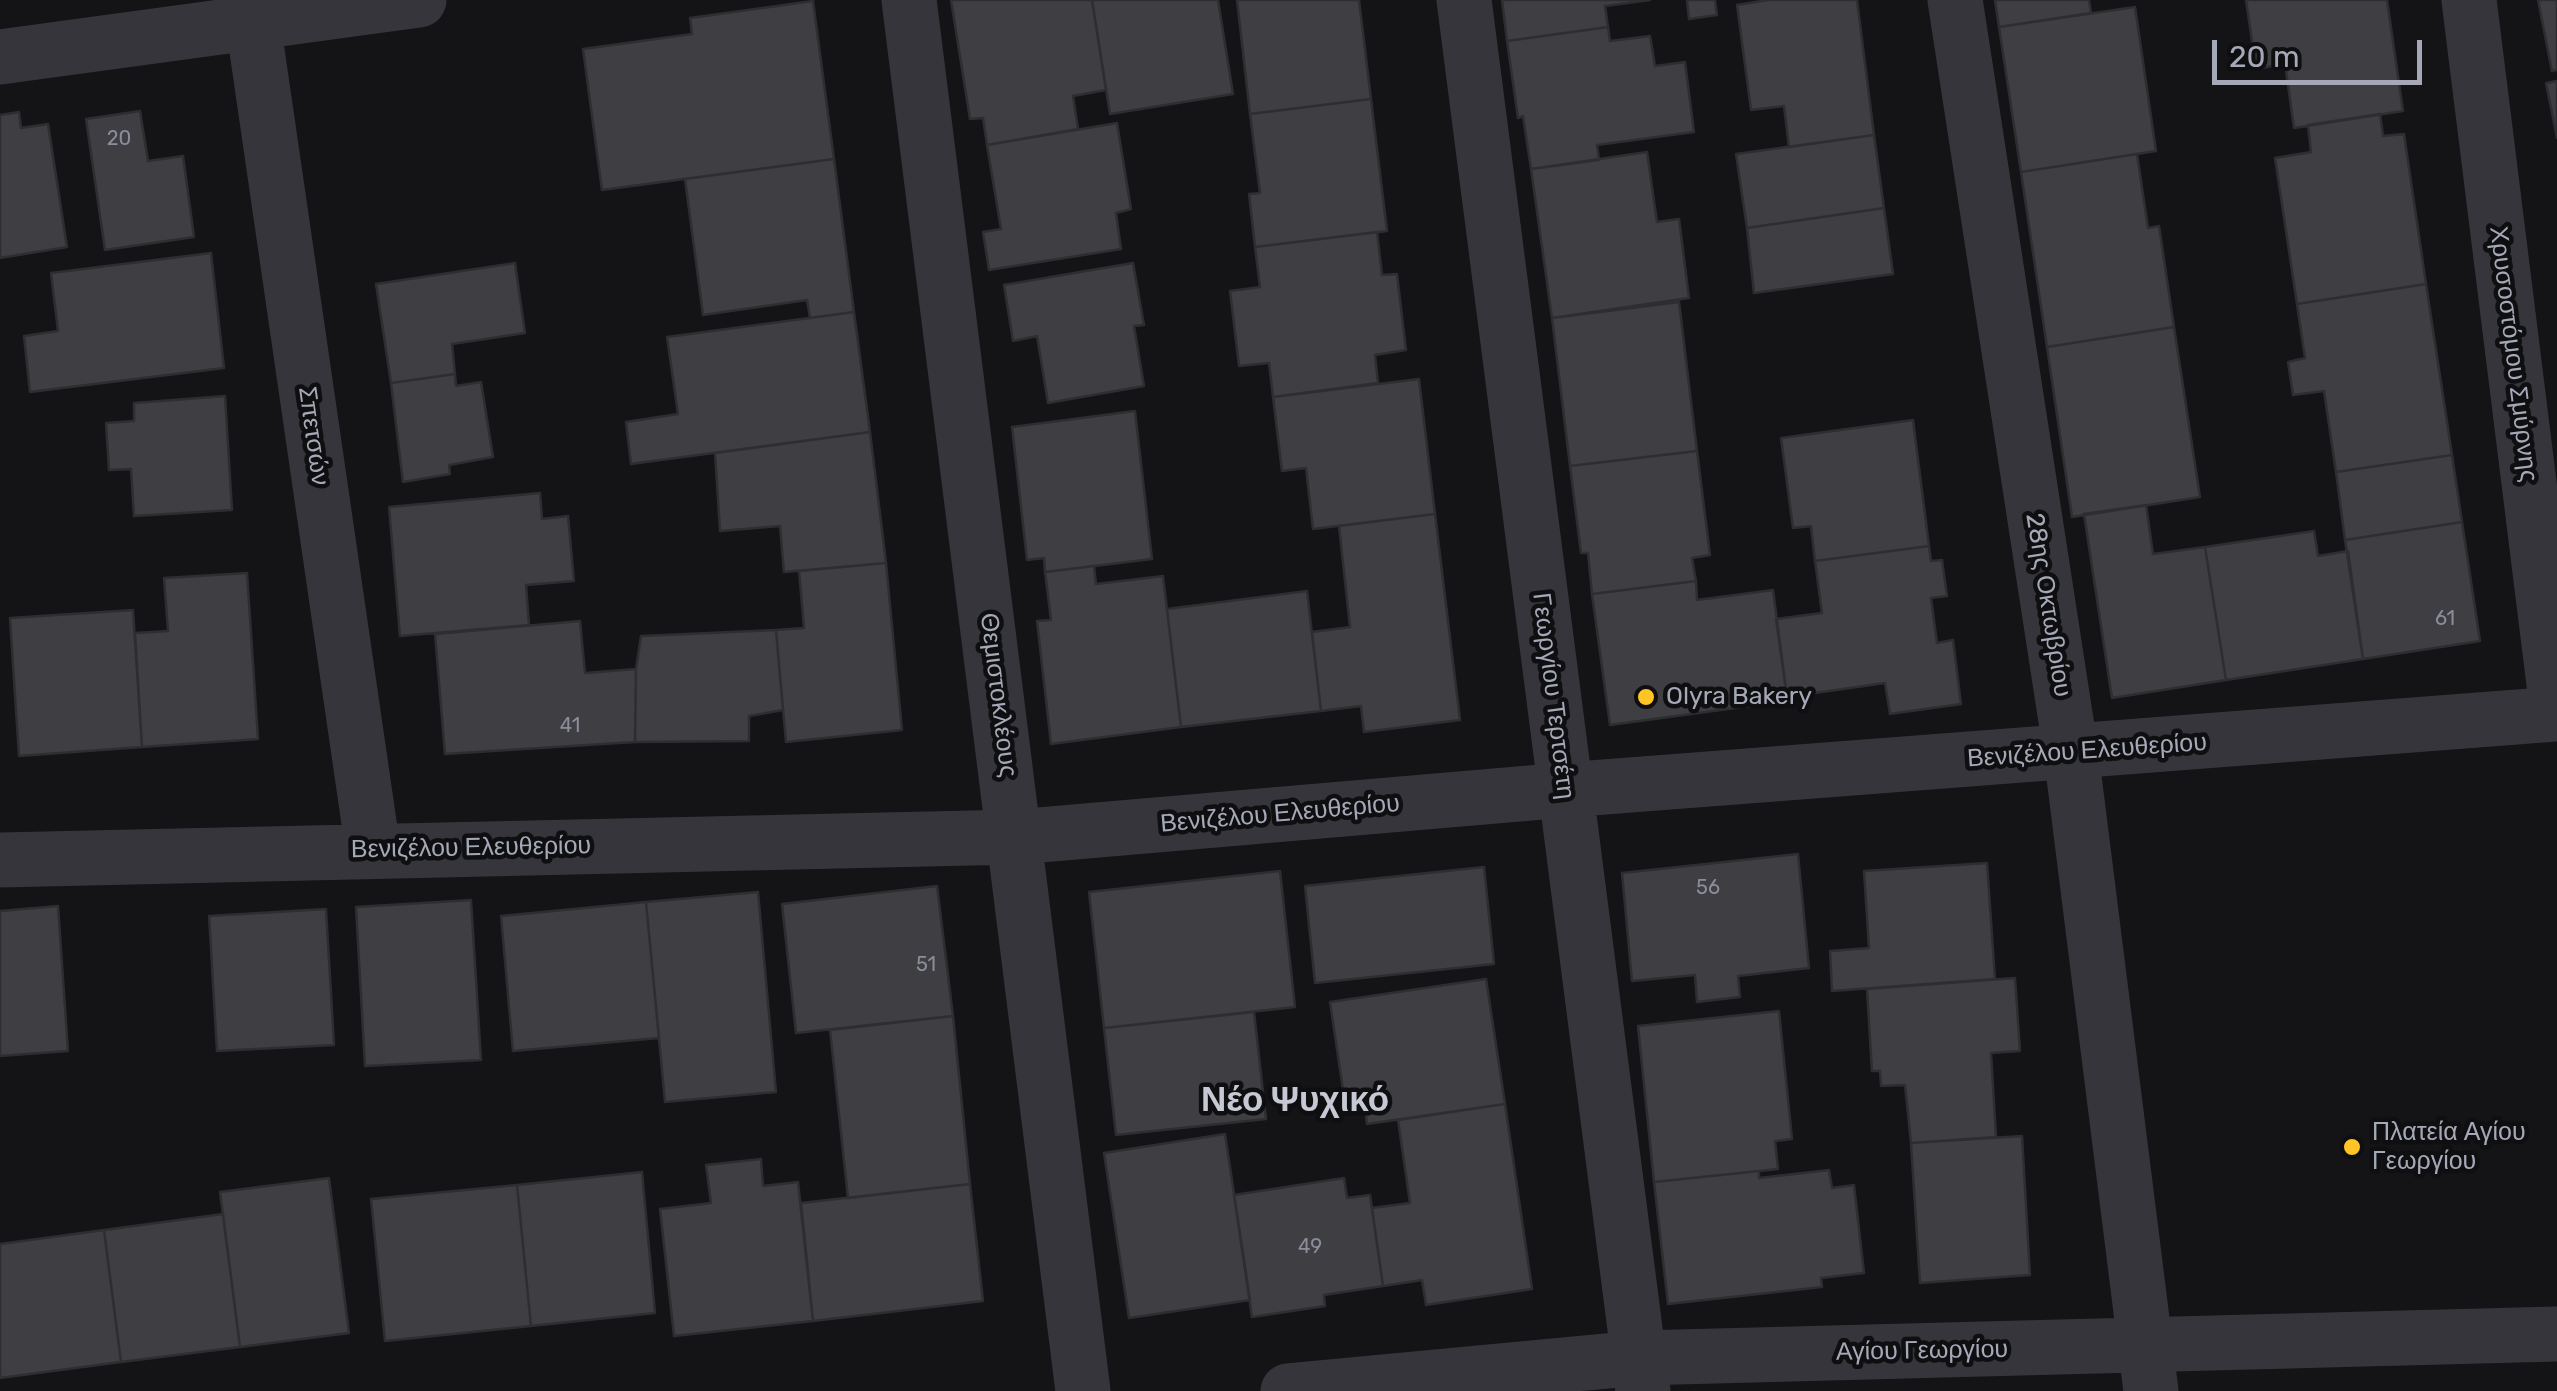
<!DOCTYPE html>
<html>
<head>
<meta charset="utf-8">
<style>
  body { margin:0 }
  #map { position:relative; width:2557px; height:1391px; overflow:hidden; background:#141416; font-family:Rubik,sans-serif }
  canvas { display:block }
  .scale { position:absolute; left:2212px; top:40px; width:210px; height:45px; box-sizing:border-box; border:5px solid #a5a9b7; border-top:0; padding-left:12px; font-size:30px; line-height:35px; white-space:nowrap; color:#a5a9b7; -webkit-text-stroke:8px #0f0f11; paint-order:stroke }
</style>
</head>
<body>
<div id="map">
<canvas width="2557" height="1391"></canvas>
<div class="scale">20 m</div>
</div>
<script>
const g = document.querySelector('canvas').getContext('2d');
g.lineJoin = 'round';
function fillPath(path, color) { g.fillStyle = color; g.fill(path, 'evenodd'); }
function trace(path, color, width, dash) { g.strokeStyle = color; g.lineWidth = width; g.lineCap = dash ? 'butt' : 'round'; g.setLineDash(dash || []); g.stroke(path); }
function drawText(font, color, halo, rows, align = 'center') {
  g.font = font + ' Rubik,sans-serif'; g.lineWidth = 9; g.setLineDash([]); g.textBaseline = 'middle'; g.strokeStyle = halo; g.fillStyle = color; for (const [text, x, y, turn = 0] of rows) {
    g.save(); g.translate(x, y); g.rotate((+turn || 0) * Math.PI / 180); g.textAlign = isNaN(turn) ? turn : align; if (halo) g.strokeText(text, 0, 0); g.fillText(text, 0, 0); g.restore();
  }
}
const building = new Path2D(`
  M 951,0 L 1092,0 L 1106,90 L 1073,96 L 1078,129 L 987,145 L 983,118 L 970,119 Z
  M 1092,0 L 1218,0 L 1233,94 L 1110,114 Z
  M 1237,0 L 1359,0 L 1371,99 L 1250,114 Z
  M 1502,0 L 1650,0 L 1605,6 L 1608,27 L 1507,41 Z
  M 1687,0 L 1715,0 L 1717,15 L 1689,19 Z
  M 1857,0 L 1874,135 L 1789,147 L 1784,106 L 1751,110 L 1737,5 L 1768,0 Z
  M 1995,0 L 2089,0 L 2091,13 L 1999,27 Z
  M 2246,0 L 2387,0 L 2403,111 L 2294,128 L 2285,64 L 2256,69 Z
  M 2538,0 L 2557,0 L 2557,70 L 2552,71 Z
  M 813,1 L 834,159 L 602,190 L 583,49 L 692,34 L 690,18 Z
  M 2135,7 L 2156,151 L 2021,172 L 1999,27 Z
  M 1608,27 L 1610,41 L 1650,36 L 1655,66 L 1685,62 L 1694,132 L 1597,145 L 1599,160 L 1531,169 L 1523,116 L 1518,118 L 1507,41 Z
  M 2557,81 L 2557,138 L 2546,83 Z
  M 1371,99 L 1387,231 L 1255,247 L 1249,194 L 1260,193 L 1250,114 Z
  M 140,111 L 148,161 L 183,156 L 194,237 L 105,250 L 86,119 Z
  M 19,112 L 21,128 L 48,124 L 67,247 L 0,258 L 0,115 Z
  M 2380,114 L 2383,136 L 2404,134 L 2426,284 L 2297,304 L 2275,158 L 2311,152 L 2308,125 Z
  M 1117,123 L 1131,209 L 1116,213 L 1121,249 L 989,270 L 983,232 L 1001,229 L 987,145 Z
  M 1874,135 L 1884,208 L 1747,228 L 1736,154 Z
  M 1647,152 L 1657,222 L 1679,219 L 1689,298 L 1552,318 L 1531,169 Z
  M 2137,154 L 2148,228 L 2159,226 L 2174,327 L 2047,347 L 2021,172 Z
  M 834,159 L 854,312 L 810,318 L 807,300 L 703,315 L 685,179 Z
  M 1884,208 L 1893,274 L 1754,293 L 1747,228 Z
  M 1377,232 L 1382,275 L 1397,274 L 1406,350 L 1375,355 L 1378,383 L 1273,397 L 1269,363 L 1239,366 L 1230,291 L 1260,287 L 1255,247 Z
  M 211,253 L 224,368 L 30,392 L 24,336 L 58,331 L 51,273 Z
  M 515,263 L 525,333 L 452,344 L 455,374 L 391,383 L 376,284 Z
  M 1133,263 L 1144,325 L 1134,326 L 1144,386 L 1048,403 L 1037,336 L 1013,341 L 1004,285 Z
  M 2426,284 L 2452,455 L 2336,472 L 2324,391 L 2293,395 L 2288,362 L 2305,358 L 2297,304 Z
  M 1679,302 L 1697,451 L 1570,466 L 1552,318 Z
  M 854,312 L 870,432 L 631,464 L 626,422 L 678,414 L 667,337 Z
  M 2174,327 L 2200,497 L 2072,517 L 2047,347 Z
  M 455,374 L 456,386 L 481,382 L 493,457 L 449,465 L 450,474 L 403,482 L 391,383 Z
  M 1419,379 L 1435,514 L 1313,529 L 1306,468 L 1282,471 L 1273,397 Z
  M 225,396 L 232,510 L 134,516 L 131,469 L 109,470 L 106,423 L 134,421 L 134,403 Z
  M 1135,411 L 1152,559 L 1045,572 L 1044,558 L 1027,560 L 1012,427 Z
  M 1913,420 L 1929,546 L 1815,561 L 1811,526 L 1793,528 L 1781,438 Z
  M 870,432 L 886,563 L 784,572 L 780,526 L 720,531 L 715,453 Z
  M 1697,451 L 1710,555 L 1692,558 L 1696,581 L 1592,594 L 1588,553 L 1581,553 L 1570,466 Z
  M 2452,455 L 2462,522 L 2345,540 L 2336,472 Z
  M 540,493 L 542,519 L 568,516 L 574,581 L 526,585 L 529,625 L 400,636 L 389,507 Z
  M 2146,505 L 2153,554 L 2205,547 L 2226,680 L 2112,698 L 2084,514 Z
  M 1435,514 L 1460,720 L 1364,732 L 1361,706 L 1321,711 L 1312,632 L 1350,627 L 1339,526 Z
  M 2462,522 L 2480,641 L 2363,659 L 2345,540 Z
  M 2314,531 L 2318,556 L 2348,551 L 2363,659 L 2226,680 L 2205,547 Z
  M 1929,546 L 1931,561 L 1942,560 L 1947,596 L 1931,598 L 1937,643 L 1953,640 L 1961,704 L 1890,714 L 1885,683 L 1787,697 L 1776,619 L 1822,613 L 1815,561 Z
  M 886,563 L 902,730 L 786,742 L 776,630 L 804,628 L 799,571 Z
  M 1094,566 L 1096,584 L 1163,576 L 1181,727 L 1051,744 L 1037,621 L 1051,620 L 1045,572 Z
  M 247,573 L 258,739 L 142,747 L 135,633 L 168,631 L 164,578 Z
  M 1696,581 L 1697,600 L 1773,590 L 1787,697 L 1772,698 L 1772,703 L 1610,725 L 1592,594 Z
  M 1307,591 L 1321,711 L 1181,727 L 1167,609 Z
  M 133,610 L 142,747 L 19,756 L 10,618 Z
  M 580,621 L 585,673 L 636,669 L 635,742 L 445,754 L 435,634 Z
  M 776,630 L 783,710 L 749,716 L 749,741 L 635,742 L 636,669 L 641,636 Z
  M 1798,854 L 1809,968 L 1738,976 L 1740,997 L 1697,1002 L 1695,975 L 1632,981 L 1622,873 Z
  M 1987,863 L 1995,979 L 1832,991 L 1830,951 L 1869,948 L 1864,871 Z
  M 1484,867 L 1494,964 L 1315,983 L 1305,886 Z
  M 1280,871 L 1295,1007 L 1104,1028 L 1089,892 Z
  M 937,886 L 953,1016 L 796,1033 L 782,904 Z
  M 758,892 L 776,1092 L 665,1102 L 646,902 Z
  M 471,900 L 481,1060 L 365,1066 L 356,907 Z
  M 646,902 L 659,1038 L 513,1051 L 501,916 Z
  M 58,906 L 68,1051 L 0,1056 L 0,911 Z
  M 326,909 L 334,1045 L 217,1051 L 209,916 Z
  M 2015,978 L 2020,1051 L 1991,1053 L 1996,1137 L 1911,1143 L 1905,1085 L 1881,1086 L 1880,1071 L 1872,1071 L 1867,989 Z
  M 1486,979 L 1505,1104 L 1367,1124 L 1364,1101 L 1345,1103 L 1330,1002 Z
  M 1779,1011 L 1792,1139 L 1775,1141 L 1778,1169 L 1654,1182 L 1638,1026 Z
  M 1254,1012 L 1266,1119 L 1116,1135 L 1104,1028 Z
  M 953,1016 L 970,1184 L 848,1198 L 830,1030 Z
  M 1505,1104 L 1532,1289 L 1426,1305 L 1422,1280 L 1383,1286 L 1372,1208 L 1410,1203 L 1398,1120 Z
  M 1225,1134 L 1250,1300 L 1129,1318 L 1104,1153 Z
  M 2022,1136 L 2030,1275 L 1920,1283 L 1911,1143 Z
  M 761,1159 L 763,1186 L 798,1182 L 813,1321 L 674,1336 L 660,1209 L 711,1203 L 706,1165 Z
  M 1829,1170 L 1832,1188 L 1854,1185 L 1864,1273 L 1821,1278 L 1822,1287 L 1668,1304 L 1654,1182 L 1759,1171 L 1759,1178 Z
  M 642,1172 L 655,1313 L 531,1326 L 517,1185 Z
  M 329,1178 L 349,1333 L 240,1347 L 220,1192 Z
  M 1344,1178 L 1347,1198 L 1370,1195 L 1383,1286 L 1324,1295 L 1325,1306 L 1252,1317 L 1234,1195 Z
  M 970,1184 L 983,1301 L 813,1321 L 801,1203 Z
  M 517,1185 L 531,1326 L 385,1341 L 371,1199 Z
  M 223,1214 L 240,1347 L 121,1362 L 104,1230 Z
  M 104,1230 L 121,1362 L 0,1378 L 0,1244 Z`);
fillPath(building, '#3e3e43');
trace(building, '#2e2e32', 2.5);
trace(new Path2D(`
  M 909,0 L 1083,1391
  M 1464,0 L 1643,1391
  M 1955,0 L 2071,753 L 2151,1391
  M 2469,0 L 2557,708
  M 253,23 L 373,850
  M 0,57 L 419,0
  M 0,860 L 1016,837 L 1565,790 L 2557,714
  M 1288,1391 L 1639,1358 L 2557,1334`), '#35353b', 55);
for (const [x, y, r, color] of [
  [1646,697,10,"#ffc524"],
  [2352,1147,10,"#ffc524"]
]) { const dot = new Path2D(); dot.arc(x, y, r, 0, 2 * Math.PI); g.fillStyle = color; g.fill(dot); trace(dot, '#0f0f11', 4); }
drawText('20px', '#8b8e9a', null, [
  ["20",119,139],
  ["61",2445,619],
  ["41",570,726],
  ["56",1708,888],
  ["51",926,965],
  ["49",1310,1247]
]);
drawText('25px', '#a5a9b7', '#0f0f11', [
  ["Χρυσοστόμου Σμύρνης",2513,354,83],
  ["Σπετσών",313,436,82],
  ["28ης Οκτωβρίου",2048,605,81],
  ["Θεμιστοκλέους",998,695,83],
  ["Γεωργίου Τερτσέτη",1553,696,83],
  ["Βενιζέλου Ελευθερίου",2087,751,-4],
  ["Βενιζέλου Ελευθερίου",1280,814,-5],
  ["Βενιζέλου Ελευθερίου",471,848,-1],
  ["Αγίου Γεωργίου",1922,1351,-1]
]);
drawText('25px', '#a5a9b7', '#0f0f11', [
  ["Olyra Bakery",1666,697],
  ["Πλατεία Αγίου",2372,1133],
  ["Γεωργίου",2372,1162]
], 'left');
drawText('bold 35px', '#c6c9d3', '#0f0f11', [
  ["Νέο Ψυχικό",1295,1101]
]);
</script>
</body>
</html>
